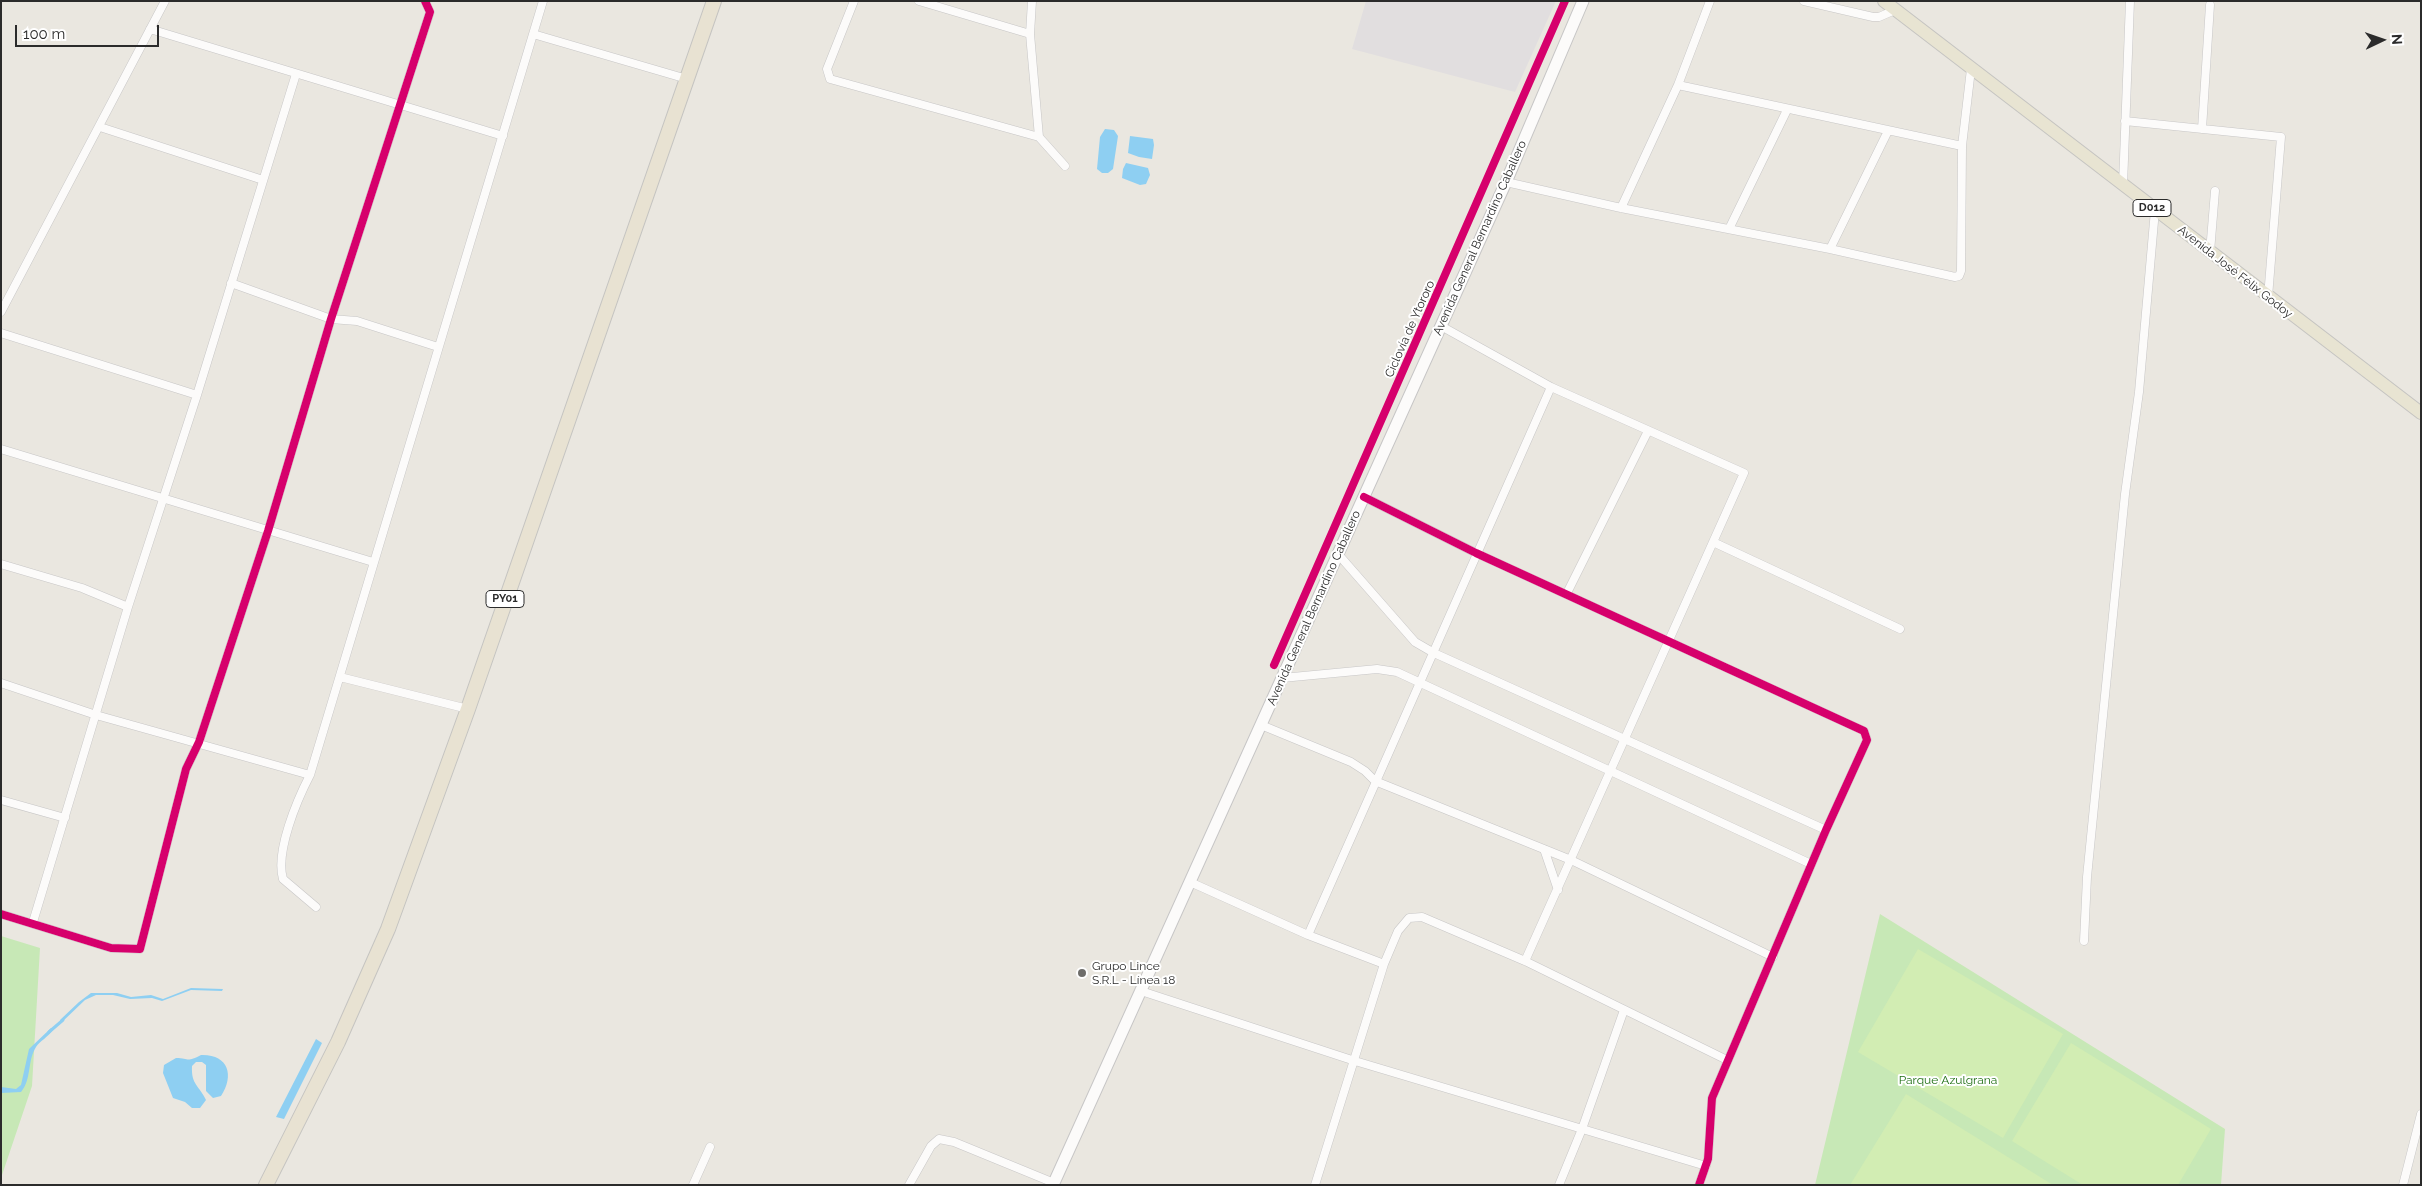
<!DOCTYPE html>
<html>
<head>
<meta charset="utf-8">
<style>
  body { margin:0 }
  #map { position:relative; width:2422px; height:1186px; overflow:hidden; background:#eae7e0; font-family:Raleway,sans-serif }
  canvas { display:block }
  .frame { position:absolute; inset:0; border:2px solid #2b2b2b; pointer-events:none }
  .north { position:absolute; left:2357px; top:15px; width:50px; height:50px; -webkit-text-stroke:4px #fff; paint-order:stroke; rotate:87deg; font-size:14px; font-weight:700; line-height:20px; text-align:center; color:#2b2b2b }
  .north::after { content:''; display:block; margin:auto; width:18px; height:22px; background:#2b2b2b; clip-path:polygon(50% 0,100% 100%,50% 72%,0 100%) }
  .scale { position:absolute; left:15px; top:25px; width:144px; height:22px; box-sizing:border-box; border:2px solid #2b2b2b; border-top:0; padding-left:6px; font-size:15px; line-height:18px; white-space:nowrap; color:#2b2b2b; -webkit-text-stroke:4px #fff; paint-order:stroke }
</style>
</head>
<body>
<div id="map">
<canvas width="2422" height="1186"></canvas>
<div class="frame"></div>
<div class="north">N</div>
<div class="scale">100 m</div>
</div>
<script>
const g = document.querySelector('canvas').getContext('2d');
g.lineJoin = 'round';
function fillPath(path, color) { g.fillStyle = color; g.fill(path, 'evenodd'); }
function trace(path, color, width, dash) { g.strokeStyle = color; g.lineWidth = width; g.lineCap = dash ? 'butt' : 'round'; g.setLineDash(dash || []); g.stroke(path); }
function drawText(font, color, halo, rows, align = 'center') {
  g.font = font + ' Raleway,sans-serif'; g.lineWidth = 4; g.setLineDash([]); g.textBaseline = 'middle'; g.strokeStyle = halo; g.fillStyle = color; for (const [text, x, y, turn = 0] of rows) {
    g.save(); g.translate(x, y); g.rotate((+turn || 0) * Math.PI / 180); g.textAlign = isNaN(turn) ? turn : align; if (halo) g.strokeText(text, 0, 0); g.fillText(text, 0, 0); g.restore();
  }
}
fillPath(new Path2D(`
  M 1366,1 L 1556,1 L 1515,92 L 1352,49 Z`), '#e1dedf');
fillPath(new Path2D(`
  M 1880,914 L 2225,1129 L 2221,1185 L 1815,1185 Z
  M 1,936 L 40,948 L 32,1086 L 1,1178 Z`), '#c7e8b6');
fillPath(new Path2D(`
  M 1918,949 L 2063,1034 L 2003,1138 L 1858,1052 Z
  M 2071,1043 L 2211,1129 L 2178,1185 L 2083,1185 L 2012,1141 Z
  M 1906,1094 L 2053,1185 L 1850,1185 Z`), '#d2edb3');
fillPath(new Path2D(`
  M 1105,129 L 1114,130 L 1118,136 L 1113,169 L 1108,173 L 1102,173 L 1097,169 L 1100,137 Z
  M 1130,136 L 1153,139 L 1154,145 L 1152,159 L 1139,157 L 1128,153 Z
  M 1126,163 L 1148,168 L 1150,175 L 1146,184 L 1140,185 L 1122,178 L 1123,169 Z
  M 191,988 L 223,989 L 222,991 L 191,990 L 162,1001 L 152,998 L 130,999 L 113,995 L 96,995 L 85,1000 L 61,1023 L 60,1020 L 79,1002 L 91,993 L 117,993 L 131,997 L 151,995 L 163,999 Z
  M 51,1028 L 53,1030 C 48,1037 40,1041 36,1047 C 27,1061 32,1079 21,1092 L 1,1093 L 1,1087 L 16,1089 L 21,1085 L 29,1049 Z
  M 316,1039 L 322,1043 L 284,1119 L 276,1117 Z
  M 201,1055 C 228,1054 235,1075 221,1096 L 213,1098 L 206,1091 L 206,1065 L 202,1062 L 196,1062 L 192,1066 C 191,1085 199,1085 206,1100 L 200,1108 L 192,1108 L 185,1102 L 173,1098 L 163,1073 L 164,1065 L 176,1058 C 189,1058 186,1063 201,1055 Z`), '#8ecff2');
trace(new Path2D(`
  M 49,1032 L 63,1020`), '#8ecff2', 3);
const minor = new Path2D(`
  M 854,1 L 827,69 L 830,79 L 1039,137
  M 919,1 L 1030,34
  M 1032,1 L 1030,34 L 1039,137 L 1065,166
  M 1804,1 L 1873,17 L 1879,17 L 1895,10
  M 150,29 L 503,136
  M 533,34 L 687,79
  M 1678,85 L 1962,146
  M 2125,121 L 2281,137 L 2268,297
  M 100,127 L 263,180
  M 2202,129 L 2210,5
  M 1506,182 L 1621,208 L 1830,249 L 1955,277 L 1959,276 L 1961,271 L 1962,146 L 1971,69
  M 2123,185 L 2130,1
  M 1621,208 L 1678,85 L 1710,1
  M 1729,229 L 1787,110
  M 1830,249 L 1888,131
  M 2210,252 L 2215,191
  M 231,283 L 331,319 L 357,321 L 438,347
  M 1,312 L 165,1
  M 1441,326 L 1551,387 L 1744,473 L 1525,961
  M 1,333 L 197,395
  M 1,449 L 373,562
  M 1364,497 L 1476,553 L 1864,731 L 1867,740 L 1826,830 L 1712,1098 L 1708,1159 L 1699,1185
  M 1713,542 L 1900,629
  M 1338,554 L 1415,642 L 1434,653 L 1826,830
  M 1,564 L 82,588 L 128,607
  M 1567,593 L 1648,431
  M 340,677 L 468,709
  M 1282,678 L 1377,669 L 1397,672 L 1811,864
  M 1,683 L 96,715 L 310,775
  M 1261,725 L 1351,762 L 1365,771 L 1375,781 L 1571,860 L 1773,957
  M 1,800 L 65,818
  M 1544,849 L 1558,890
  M 1190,882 L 1308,935 L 1384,964
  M 316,907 L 283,879 C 275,852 297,800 310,775 L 543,1
  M 1,914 L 111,948 L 140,949 L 186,769 L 199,742 L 268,531 L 331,319 L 430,12 L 425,1
  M 33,922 L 128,607 L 197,395 L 296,74
  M 1308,935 L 1551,387
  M 2084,941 L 2087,877 L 2125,494 L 2139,392 L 2155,210
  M 1141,991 L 1355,1061 L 1706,1166
  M 693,1185 L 710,1147
  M 909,1185 L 931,1146 L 939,1139 L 954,1142 L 1054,1183
  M 1315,1185 L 1384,964 L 1398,931 L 1409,918 L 1422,917 L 1525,961 L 1727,1060
  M 1559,1185 L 1582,1129 L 1624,1010
  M 2403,1185 L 2421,1114`);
const secondary = new Path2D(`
  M 1053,1185 L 1506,182 L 1583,1`);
const primary = new Path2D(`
  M 1884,1 L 2421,413`);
const trunk = new Path2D(`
  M 266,1185 L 338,1042 L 388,929 L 468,709 L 714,1`);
trace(minor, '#c7c6c6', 9);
trace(secondary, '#c7c6c6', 13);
trace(primary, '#c5c4c1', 14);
trace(trunk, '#c5c4c1', 16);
trace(minor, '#fcfbfa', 8);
trace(secondary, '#fcfbfa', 11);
trace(primary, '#e8e4d2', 12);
trace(trunk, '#e8e2d2', 14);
trace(new Path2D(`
  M 1364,497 L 1476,553 L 1864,731 L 1867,740 L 1826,830 L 1712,1098 L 1708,1159 L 1699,1185
  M 1274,665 L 1565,1
  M 1,914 L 111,948 L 140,949 L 186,769 L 199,742 L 268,531 L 331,319 L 430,12 L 425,1`), '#d6006c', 8);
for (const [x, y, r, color] of [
  [1082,973,5,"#6e6d6a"]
]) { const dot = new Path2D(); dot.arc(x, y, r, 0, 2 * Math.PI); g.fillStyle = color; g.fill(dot); trace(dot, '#fff', 2); }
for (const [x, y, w] of [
  [2152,208,38],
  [505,599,38]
]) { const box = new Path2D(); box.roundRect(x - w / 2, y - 8.5, w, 17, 4); g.fillStyle = '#fff'; g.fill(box); trace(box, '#2b2b2b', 1); }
drawText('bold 11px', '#2b2b2b', null, [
  ["D012",2152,208],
  ["PY01",505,599]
]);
drawText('12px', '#2b2b2b', '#fff', [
  ["Avenida General Bernardino Caballero",1480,238,-66],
  ["Avenida José Félix Godoy",2235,272,38],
  ["Ciclovía de Ytororo",1410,329,-66],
  ["Avenida General Bernardino Caballero",1314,608,-66]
]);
drawText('12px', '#2b2b2b', '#fff', [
  ["Grupo Lince",1092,966],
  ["S.R.L - Línea 18",1092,980]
], 'left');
drawText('12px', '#1f6f14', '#fff', [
  ["Parque Azulgrana",1948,1080]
]);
</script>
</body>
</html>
